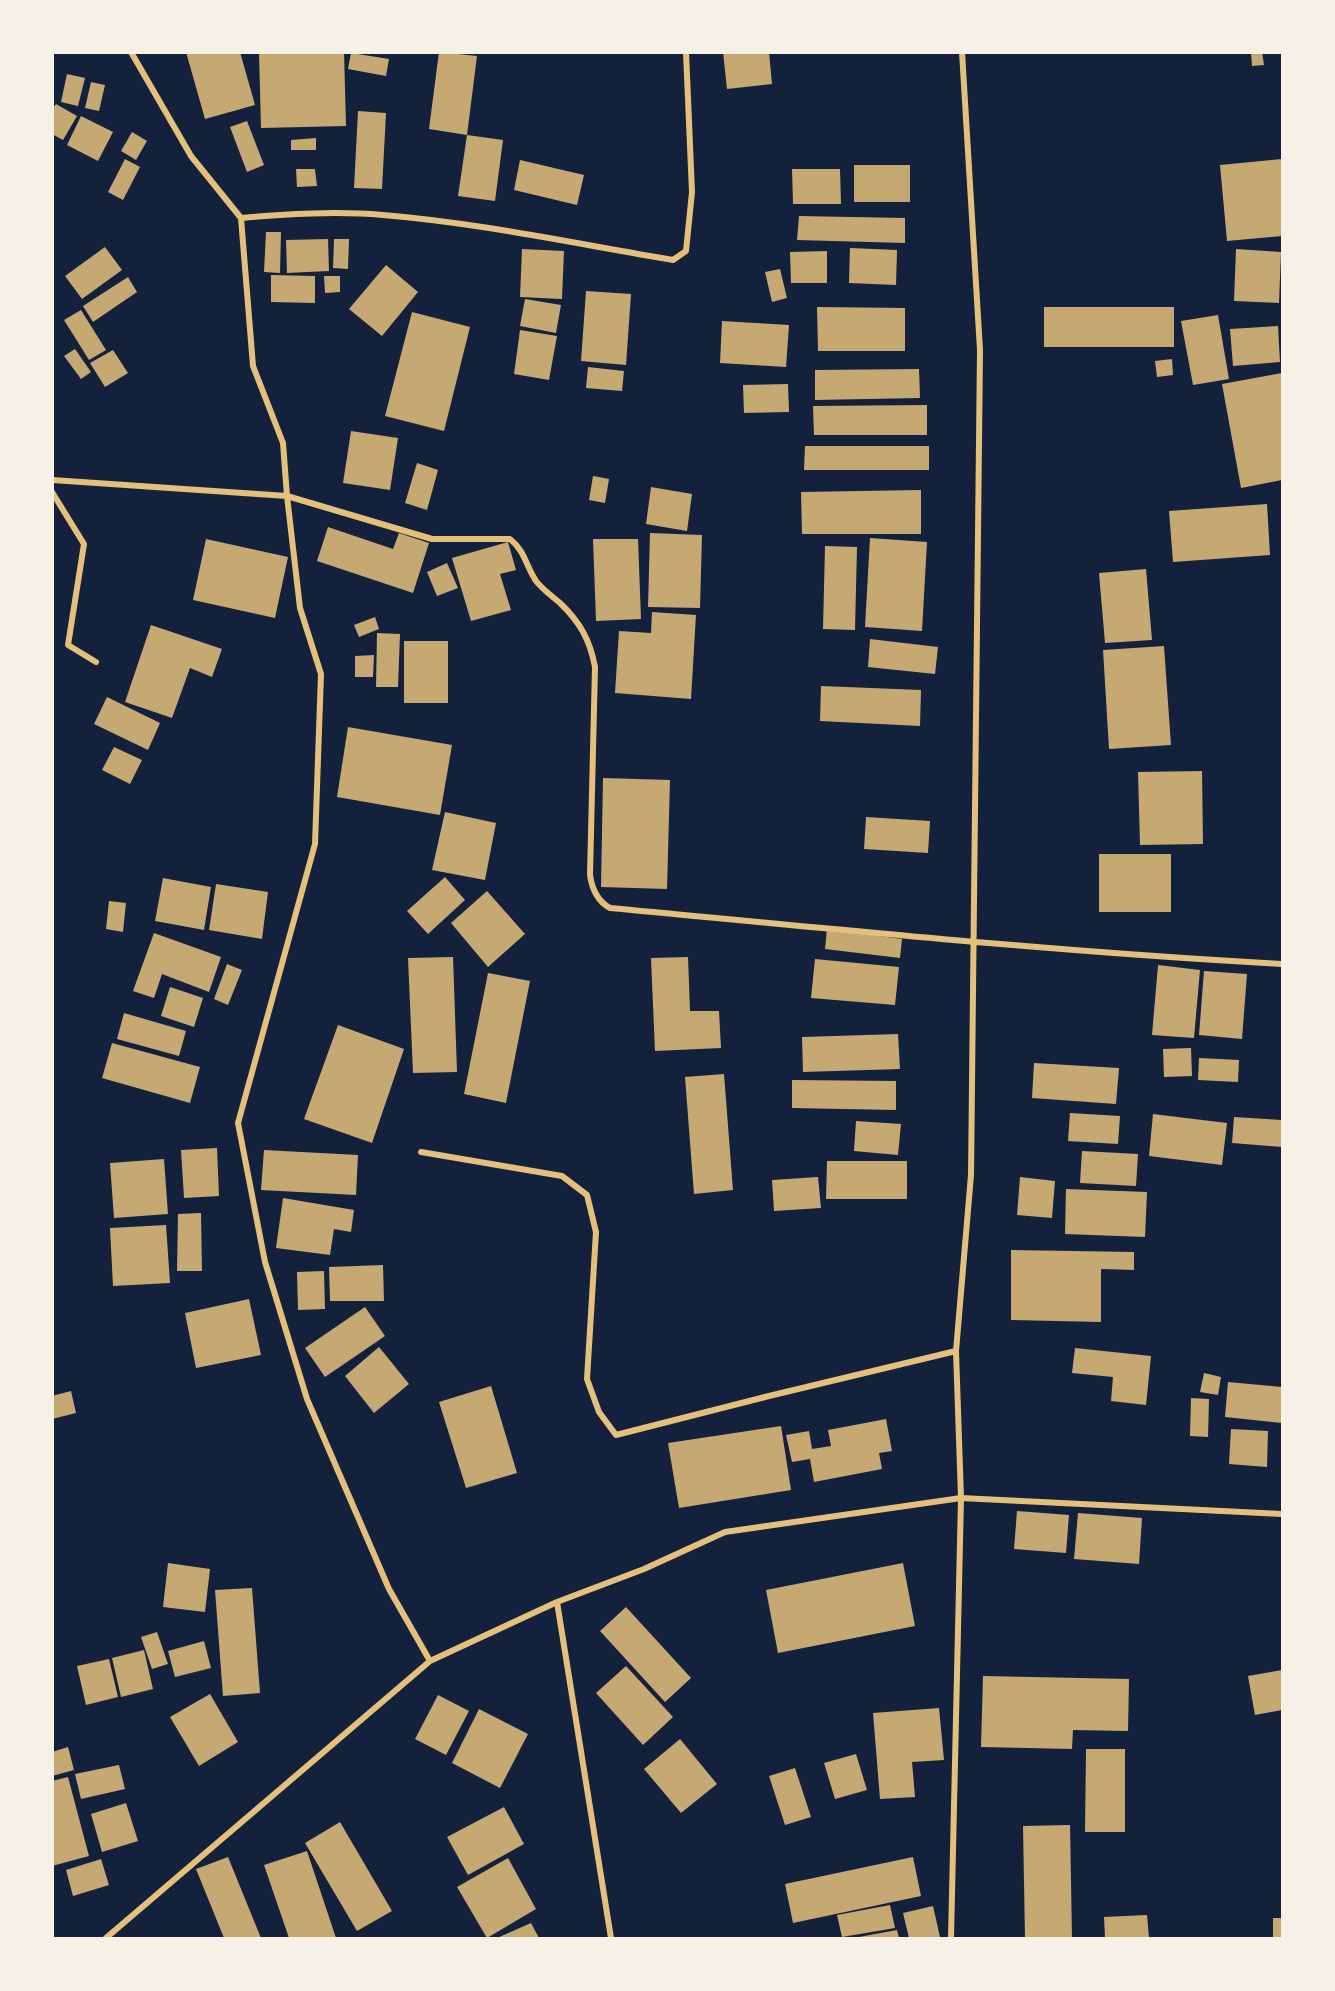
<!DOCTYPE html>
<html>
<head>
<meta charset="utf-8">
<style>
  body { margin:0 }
  #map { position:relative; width:1335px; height:1991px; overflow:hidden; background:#14213d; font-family:Commissioner,sans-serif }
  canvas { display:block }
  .frame { position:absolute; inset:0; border:54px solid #f6f1e7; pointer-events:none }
</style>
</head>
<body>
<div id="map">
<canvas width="1335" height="1991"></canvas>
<div class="frame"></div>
</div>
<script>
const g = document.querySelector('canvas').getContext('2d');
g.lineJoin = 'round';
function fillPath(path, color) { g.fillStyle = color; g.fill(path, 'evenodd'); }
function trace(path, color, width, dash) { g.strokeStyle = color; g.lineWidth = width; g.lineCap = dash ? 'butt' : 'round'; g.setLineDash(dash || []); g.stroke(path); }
fillPath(new Path2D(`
  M 186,52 L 240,52 L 255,105 L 205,119 Z
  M 259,52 L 344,52 L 346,126 L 261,128 Z
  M 439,52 L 477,56 L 467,135 L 503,140 L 495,201 L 458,196 L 467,135 L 429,129 Z
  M 723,52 L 769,52 L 772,84 L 727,89 Z
  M 1251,52 L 1262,52 L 1264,65 L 1252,66 Z
  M 351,53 L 389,59 L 386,76 L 348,69 Z
  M 67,74 L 85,78 L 78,106 L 61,102 Z
  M 91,82 L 105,85 L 99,111 L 85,108 Z
  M 56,104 L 77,116 L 63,140 L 52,134 L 52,109 Z
  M 358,111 L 386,113 L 382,189 L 354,188 Z
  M 81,116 L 113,132 L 98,161 L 67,145 Z
  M 247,121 L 264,165 L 247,172 L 230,127 Z
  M 132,132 L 147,141 L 136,160 L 121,151 Z
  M 316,138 L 316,150 L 291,150 L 291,140 Z
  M 125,159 L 140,167 L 123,200 L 108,192 Z
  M 1282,159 L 1282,236 L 1227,241 L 1220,165 Z
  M 520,160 L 584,175 L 577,205 L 514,190 Z
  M 854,165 L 910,165 L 910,202 L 854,202 Z
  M 296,169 L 315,169 L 317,186 L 297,187 Z
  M 792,169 L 840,169 L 841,204 L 793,204 Z
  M 799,216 L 905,218 L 905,243 L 797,240 Z
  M 266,232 L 281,232 L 280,273 L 264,272 Z
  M 328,239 L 329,271 L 287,273 L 286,240 Z
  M 334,239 L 349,239 L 348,269 L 333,268 Z
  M 105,247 L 122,270 L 82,299 L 65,276 Z
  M 850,248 L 897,250 L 896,285 L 849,283 Z
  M 522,249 L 564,251 L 562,299 L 520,297 Z
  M 1236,249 L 1281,252 L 1279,303 L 1234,301 Z
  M 827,251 L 827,283 L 791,283 L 790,252 Z
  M 386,265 L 418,292 L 382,336 L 349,309 Z
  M 780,269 L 787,298 L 772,302 L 765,272 Z
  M 271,275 L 315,276 L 315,303 L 271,302 Z
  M 324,276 L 340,276 L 340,292 L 325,293 Z
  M 128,277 L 137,292 L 93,322 L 83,306 Z
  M 586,291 L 631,294 L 626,365 L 581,361 Z
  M 525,299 L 561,305 L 556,333 L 520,326 Z
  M 817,307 L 905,308 L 905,351 L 818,351 Z
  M 1044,307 L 1174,307 L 1174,347 L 1044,347 Z
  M 81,310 L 106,350 L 89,360 L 64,320 Z
  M 412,312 L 470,327 L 444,431 L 385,416 Z
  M 1218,315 L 1229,379 L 1193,385 L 1181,321 Z
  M 722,321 L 789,325 L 786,367 L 720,363 Z
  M 1278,326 L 1280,362 L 1233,366 L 1230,329 Z
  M 520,330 L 557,336 L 549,380 L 514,374 Z
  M 75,349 L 91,372 L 81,379 L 64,356 Z
  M 113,350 L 128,373 L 105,387 L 90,363 Z
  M 1172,359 L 1173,375 L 1157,377 L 1155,361 Z
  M 588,367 L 624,371 L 622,391 L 586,388 Z
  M 919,369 L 920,398 L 815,400 L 815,370 Z
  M 1282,373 L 1282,480 L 1241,488 L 1222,384 Z
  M 788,384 L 789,412 L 744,413 L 743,385 Z
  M 927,405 L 927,435 L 814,435 L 813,406 Z
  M 351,431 L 398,438 L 390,490 L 343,483 Z
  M 805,446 L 929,446 L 929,470 L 804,470 Z
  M 417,463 L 438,470 L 427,510 L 405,503 Z
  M 593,476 L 609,479 L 605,503 L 589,500 Z
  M 651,487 L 692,494 L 687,531 L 646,524 Z
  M 921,490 L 921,534 L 802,534 L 801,492 Z
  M 1267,504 L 1270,555 L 1173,562 L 1169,511 Z
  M 328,527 L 393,549 L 399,533 L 429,543 L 413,593 L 317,561 Z
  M 650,533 L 702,535 L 700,608 L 648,607 Z
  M 870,538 L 927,542 L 922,631 L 865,627 Z
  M 206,539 L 288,557 L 275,618 L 193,600 Z
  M 593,539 L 638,539 L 641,619 L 596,621 Z
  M 508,542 L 516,570 L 500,574 L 511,610 L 471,621 L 452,558 Z
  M 825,546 L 857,547 L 855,630 L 823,629 Z
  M 447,563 L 458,588 L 437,596 L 427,572 Z
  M 1146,569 L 1152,640 L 1105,643 L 1099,573 Z
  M 652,612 L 696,615 L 691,699 L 615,693 L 619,631 L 651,633 Z
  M 375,617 L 379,629 L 359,637 L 354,625 Z
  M 151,625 L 222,649 L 212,677 L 190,668 L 172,718 L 125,702 Z
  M 377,633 L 400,634 L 398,687 L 376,687 Z
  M 870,639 L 938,647 L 935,674 L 868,667 Z
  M 404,641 L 448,641 L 448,703 L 404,703 Z
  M 1164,646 L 1171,745 L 1109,749 L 1103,650 Z
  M 374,655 L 373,677 L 355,677 L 355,656 Z
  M 821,686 L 921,690 L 920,726 L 820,721 Z
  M 107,697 L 160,723 L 148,750 L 94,724 Z
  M 348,727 L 452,745 L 440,815 L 337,797 Z
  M 114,747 L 142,760 L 130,784 L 102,770 Z
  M 1202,771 L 1203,844 L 1140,845 L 1138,772 Z
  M 603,778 L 670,780 L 667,889 L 601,887 Z
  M 445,812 L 496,823 L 485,880 L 432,870 Z
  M 866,817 L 930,821 L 928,853 L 864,849 Z
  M 1099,854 L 1171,854 L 1171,912 L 1099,912 Z
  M 445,877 L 465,900 L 428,934 L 407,911 Z
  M 163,878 L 211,887 L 204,930 L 155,921 Z
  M 216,884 L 268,892 L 262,939 L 209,930 Z
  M 487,891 L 525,934 L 488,967 L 451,923 Z
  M 109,901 L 126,903 L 123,932 L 106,929 Z
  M 827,929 L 902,939 L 900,958 L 825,949 Z
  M 154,933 L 221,957 L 209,992 L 162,974 L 154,998 L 133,991 Z
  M 453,957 L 457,1072 L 413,1073 L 408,958 Z
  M 688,957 L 690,1011 L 719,1011 L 721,1048 L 655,1051 L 651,958 Z
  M 815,959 L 899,967 L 895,1005 L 811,998 Z
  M 227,964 L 242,970 L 228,1005 L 214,999 Z
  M 1158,965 L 1200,970 L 1194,1038 L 1152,1035 Z
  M 1204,971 L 1247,974 L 1242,1039 L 1199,1035 Z
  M 488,973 L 530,981 L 506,1103 L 464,1094 Z
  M 170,987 L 203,998 L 194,1027 L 161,1016 Z
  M 124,1013 L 186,1031 L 179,1056 L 117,1039 Z
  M 338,1025 L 404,1049 L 372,1143 L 304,1119 Z
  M 898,1034 L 900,1069 L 803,1072 L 802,1037 Z
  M 112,1043 L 200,1067 L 190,1103 L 102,1078 Z
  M 1191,1048 L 1192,1076 L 1164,1077 L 1163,1049 Z
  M 1199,1058 L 1239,1060 L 1238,1082 L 1198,1080 Z
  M 1034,1063 L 1119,1068 L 1116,1104 L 1032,1098 Z
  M 724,1074 L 733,1190 L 694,1194 L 685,1077 Z
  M 792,1080 L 896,1081 L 896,1110 L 792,1108 Z
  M 1070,1113 L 1120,1116 L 1118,1144 L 1068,1141 Z
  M 1153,1114 L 1227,1123 L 1222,1165 L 1149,1156 Z
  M 1234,1117 L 1282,1120 L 1282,1147 L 1232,1143 Z
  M 856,1121 L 901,1124 L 898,1155 L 854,1151 Z
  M 217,1148 L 219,1196 L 184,1198 L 181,1150 Z
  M 264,1150 L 358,1155 L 356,1195 L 261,1190 Z
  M 1082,1151 L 1138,1154 L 1136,1186 L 1080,1183 Z
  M 164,1159 L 168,1214 L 114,1218 L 110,1163 Z
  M 827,1161 L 907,1161 L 907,1199 L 826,1199 Z
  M 818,1177 L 821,1208 L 774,1211 L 772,1180 Z
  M 1020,1177 L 1055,1181 L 1052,1218 L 1017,1215 Z
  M 1066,1189 L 1147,1192 L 1145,1237 L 1065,1234 Z
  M 283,1198 L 354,1210 L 351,1232 L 334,1229 L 330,1255 L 276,1248 Z
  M 201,1213 L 202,1271 L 177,1271 L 178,1214 Z
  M 166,1225 L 170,1283 L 113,1286 L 110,1228 Z
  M 1011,1250 L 1134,1252 L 1134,1270 L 1101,1269 L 1101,1322 L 1011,1320 Z
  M 383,1265 L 384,1301 L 330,1301 L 329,1267 Z
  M 324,1271 L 325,1309 L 298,1310 L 297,1272 Z
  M 249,1299 L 261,1355 L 196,1368 L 185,1313 Z
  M 365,1307 L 385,1336 L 325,1377 L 305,1348 Z
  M 379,1347 L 409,1384 L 374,1413 L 345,1376 Z
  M 1075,1348 L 1151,1356 L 1146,1405 L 1111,1401 L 1113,1377 L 1072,1373 Z
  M 1204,1373 L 1221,1377 L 1218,1395 L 1200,1392 Z
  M 1228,1382 L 1282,1387 L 1282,1423 L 1225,1417 Z
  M 491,1386 L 517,1473 L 466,1488 L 439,1402 Z
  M 71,1391 L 76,1413 L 52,1419 L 52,1396 Z
  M 1191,1398 L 1209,1399 L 1208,1437 L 1190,1436 Z
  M 886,1419 L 892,1451 L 879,1453 L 882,1469 L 814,1482 L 810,1459 L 792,1462 L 786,1435 L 809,1431 L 812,1449 L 831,1446 L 828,1430 Z
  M 781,1426 L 791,1490 L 679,1508 L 668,1443 Z
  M 1231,1429 L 1268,1431 L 1267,1467 L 1229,1464 Z
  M 1017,1511 L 1069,1515 L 1066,1553 L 1014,1549 Z
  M 1078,1513 L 1142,1518 L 1139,1564 L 1074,1559 Z
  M 168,1563 L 210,1569 L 205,1612 L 163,1607 Z
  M 903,1563 L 915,1626 L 778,1653 L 766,1590 Z
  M 252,1588 L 260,1693 L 223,1696 L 215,1590 Z
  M 626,1607 L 691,1678 L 665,1702 L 600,1631 Z
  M 157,1632 L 168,1664 L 152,1669 L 141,1637 Z
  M 204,1641 L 211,1668 L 175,1677 L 168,1651 Z
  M 144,1650 L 153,1689 L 121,1697 L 112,1658 Z
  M 109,1659 L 118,1697 L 86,1705 L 77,1666 Z
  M 626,1666 L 673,1717 L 643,1745 L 596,1693 Z
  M 1282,1670 L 1282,1710 L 1255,1715 L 1248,1676 Z
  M 983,1676 L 1129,1679 L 1128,1731 L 1073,1730 L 1072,1749 L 981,1747 Z
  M 210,1694 L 238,1742 L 199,1766 L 170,1717 Z
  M 438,1695 L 469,1711 L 446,1755 L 415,1739 Z
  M 939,1708 L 944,1760 L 912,1762 L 915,1797 L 880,1799 L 873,1713 Z
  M 479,1709 L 528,1734 L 500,1788 L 452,1763 Z
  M 680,1739 L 717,1784 L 681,1813 L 644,1769 Z
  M 68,1747 L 74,1770 L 52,1776 L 52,1752 Z
  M 1086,1749 L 1125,1749 L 1125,1832 L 1085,1832 Z
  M 856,1754 L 867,1790 L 835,1799 L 824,1763 Z
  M 119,1765 L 125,1789 L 81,1799 L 75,1774 Z
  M 795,1768 L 811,1817 L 785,1825 L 769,1776 Z
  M 68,1777 L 89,1856 L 52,1866 L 52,1781 Z
  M 126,1803 L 138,1841 L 102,1852 L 91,1814 Z
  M 504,1807 L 524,1844 L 468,1875 L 447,1837 Z
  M 340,1822 L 392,1911 L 357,1931 L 305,1843 Z
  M 1070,1825 L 1072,1938 L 1025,1938 L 1023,1826 Z
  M 307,1851 L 336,1938 L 289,1938 L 264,1865 Z
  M 228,1857 L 261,1938 L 224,1938 L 196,1869 Z
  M 913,1857 L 921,1896 L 793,1923 L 785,1884 Z
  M 508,1858 L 536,1909 L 487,1938 L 457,1887 Z
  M 101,1859 L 109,1885 L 73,1896 L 66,1870 Z
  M 890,1905 L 895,1928 L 842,1937 L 837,1915 Z
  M 933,1906 L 940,1937 L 909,1938 L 903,1913 Z
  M 1147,1915 L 1149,1938 L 1105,1938 L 1104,1917 Z
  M 1273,1918 L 1282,1918 L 1282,1938 L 1273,1938 Z
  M 531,1923 L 539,1938 L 497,1938 Z
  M 897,1930 L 899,1938 L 859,1938 L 859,1937 Z`), '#c6a872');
trace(new Path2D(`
  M 131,52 L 191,156 L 241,218
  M 52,480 L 287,496 L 432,539 L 510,539 C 525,551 526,566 536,581 C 543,590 552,596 560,603 C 580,622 590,640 595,667 L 590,875 C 592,889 597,901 610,908 C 834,929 1058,952 1282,964
  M 52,492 L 84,544 L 68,645 L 96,662
  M 421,1152 L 562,1176 L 587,1195 L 596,1232 L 587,1379 L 599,1412 L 616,1435 L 769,1396 L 956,1351
  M 557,1602 L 611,1938
  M 430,1661 L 389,1589 L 307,1399 L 265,1262 L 238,1123 L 315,844 L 321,674 L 300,608 L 287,496 L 283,443 L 253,366 L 241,218 C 288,214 335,211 383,215 C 480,223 577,244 673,260 L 686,251 L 692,192 L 686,52
  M 106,1938 L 430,1661 L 557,1602 L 644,1569 L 725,1532 L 961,1498 L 1282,1514
  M 951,1938 L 961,1498 L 956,1351 L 971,1175 L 980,350 L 962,52`), '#e5c07b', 6);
</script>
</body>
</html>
